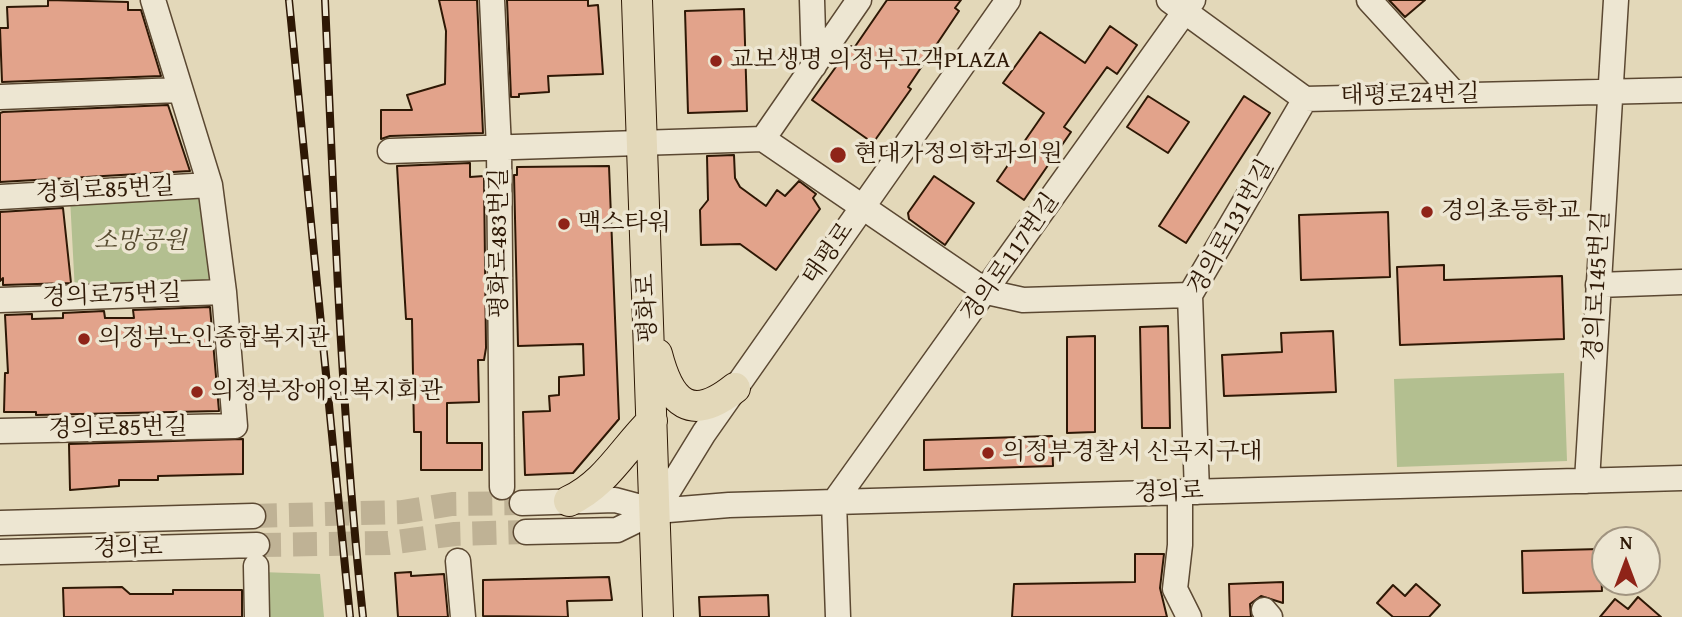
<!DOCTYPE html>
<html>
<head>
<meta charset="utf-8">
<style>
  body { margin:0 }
  #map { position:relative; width:1682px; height:617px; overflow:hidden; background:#e3d8b9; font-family:"Gentium Book Plus",serif }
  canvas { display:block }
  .north { position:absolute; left:1591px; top:526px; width:70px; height:70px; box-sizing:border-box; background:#ede6d2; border:2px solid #a19480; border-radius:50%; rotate:0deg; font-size:19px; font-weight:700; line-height:28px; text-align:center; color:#2e1805 }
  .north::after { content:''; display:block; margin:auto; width:24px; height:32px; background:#8f2418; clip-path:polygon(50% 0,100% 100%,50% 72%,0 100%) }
</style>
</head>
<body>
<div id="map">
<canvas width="1682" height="617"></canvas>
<div class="north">N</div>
</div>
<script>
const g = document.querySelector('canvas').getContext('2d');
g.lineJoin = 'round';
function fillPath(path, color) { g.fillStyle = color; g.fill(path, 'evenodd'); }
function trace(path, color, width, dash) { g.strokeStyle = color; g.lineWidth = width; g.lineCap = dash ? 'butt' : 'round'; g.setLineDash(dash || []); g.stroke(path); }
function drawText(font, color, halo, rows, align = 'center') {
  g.font = font + ' "Gentium Book Plus","Noto Serif KR",serif'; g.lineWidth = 7; g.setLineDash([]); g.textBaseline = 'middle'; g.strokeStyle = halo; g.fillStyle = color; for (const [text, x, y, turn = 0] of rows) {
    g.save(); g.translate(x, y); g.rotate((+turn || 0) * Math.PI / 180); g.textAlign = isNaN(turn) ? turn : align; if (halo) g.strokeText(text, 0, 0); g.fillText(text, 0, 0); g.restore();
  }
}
fillPath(new Path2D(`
  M 203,193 L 210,288 L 75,292 L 70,198 Z
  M 1564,373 L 1567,461 L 1397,467 L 1394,379 Z
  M 260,572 L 320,574 L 324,617 L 264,617 Z`), '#b3bf90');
const building = new Path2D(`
  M 48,0 L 128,2 L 128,10 L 141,10 L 161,76 L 2,82 L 0,28 L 8,28 L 7,7 L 48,6 Z
  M 439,0 L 477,0 L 483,133 L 390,136 L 381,139 L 381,110 L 412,110 L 407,95 L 445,84 L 446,31 Z
  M 507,0 L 588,0 L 588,6 L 598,5 L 603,74 L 548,76 L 549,92 L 519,94 L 519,97 L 511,97 Z
  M 887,0 L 961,0 L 955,8 L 959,11 L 908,87 L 911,89 L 873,143 L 812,100 L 851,46 L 854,48 Z
  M 1389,0 L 1425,0 L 1405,17 Z
  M 744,9 L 747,111 L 688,113 L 685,11 Z
  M 1110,26 L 1137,45 L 1117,74 L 1107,67 L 1064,127 L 1071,132 L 1024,200 L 997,181 L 1044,113 L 1003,83 L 1040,32 L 1085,63 Z
  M 1148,96 L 1189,122 L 1168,153 L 1127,127 Z
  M 1244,96 L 1270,113 L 1186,243 L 1159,226 Z
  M 168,105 L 190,171 L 0,182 L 0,113 L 3,112 Z
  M 734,155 L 735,178 L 740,187 L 766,206 L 777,190 L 785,196 L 799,181 L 816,194 L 813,198 L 820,209 L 776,270 L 740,244 L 701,245 L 700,210 L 708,200 L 707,156 Z
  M 470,163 L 470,177 L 484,176 L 486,348 L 484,360 L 478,360 L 479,402 L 447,403 L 447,443 L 482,443 L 482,470 L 421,470 L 421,432 L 414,432 L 412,319 L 406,319 L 397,166 Z
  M 609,166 L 619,419 L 573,473 L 525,475 L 523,412 L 550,411 L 549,396 L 559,395 L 559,377 L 584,375 L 583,344 L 518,346 L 514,175 L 517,175 L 517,167 Z
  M 934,176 L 974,203 L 945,245 L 909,219 L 908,213 Z
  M 63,208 L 71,283 L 3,285 L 3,278 L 0,281 L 0,212 Z
  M 1388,212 L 1390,277 L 1301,280 L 1299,215 Z
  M 1444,265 L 1444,280 L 1562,276 L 1564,339 L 1400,345 L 1397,267 Z
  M 210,307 L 219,411 L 36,415 L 36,412 L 4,412 L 5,373 L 8,373 L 5,315 L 32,314 L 32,319 L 63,318 L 63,313 L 104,311 L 105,318 L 134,318 L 133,310 Z
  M 1168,326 L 1170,428 L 1142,428 L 1140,327 Z
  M 1333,331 L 1336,392 L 1224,396 L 1222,355 L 1282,352 L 1281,333 Z
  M 1095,336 L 1095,432 L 1067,433 L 1067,337 Z
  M 1052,436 L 1053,466 L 924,470 L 924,440 Z
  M 243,439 L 243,474 L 158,476 L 158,480 L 119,480 L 119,486 L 70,490 L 69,444 Z
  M 1600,549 L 1602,591 L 1523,593 L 1522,551 Z
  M 1135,554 L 1164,554 L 1160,588 L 1167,617 L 1012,617 L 1014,584 L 1135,582 Z
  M 411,572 L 411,576 L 444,574 L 448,617 L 398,617 L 395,573 Z
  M 609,577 L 612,600 L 567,601 L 568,617 L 483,616 L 483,580 Z
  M 1283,582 L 1283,603 L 1261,596 L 1250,604 L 1251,617 L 1230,617 L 1229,584 Z
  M 1416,584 L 1440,605 L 1429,617 L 1393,617 L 1377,603 L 1393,585 L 1405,596 Z
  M 122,587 L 130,594 L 173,594 L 173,590 L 242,590 L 242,617 L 64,617 L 63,588 Z
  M 768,595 L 769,617 L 700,617 L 699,597 Z
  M 1638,597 L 1661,617 L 1600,617 L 1615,599 L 1628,609 Z`);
fillPath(building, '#e2a38b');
trace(building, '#2e1805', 2);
trace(new Path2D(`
  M 253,516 L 402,512 L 452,504 L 522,503
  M 257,545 L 388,543 L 455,534 L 526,532`), '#bfb295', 24, [24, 12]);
const minor = new Path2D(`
  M 492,0 L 499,148 L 502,487
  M 812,0 L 814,66
  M 1169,0 L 1305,99 L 1682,90
  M 1369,0 L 1456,95
  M 0,97 L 178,90
  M 763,139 L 987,292 L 1023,300 L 1190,295
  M 763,139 L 859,0
  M 390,151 L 763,139
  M 0,197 L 210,185
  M 1598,285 L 1682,282
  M 0,300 L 224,292
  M 0,431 L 235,426 L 224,292 L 210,185 L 153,0
  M 1587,481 L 1616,0
  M 1180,492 L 1180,545 L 1175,589 L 1189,617
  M 1197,492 L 1190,295 L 1305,99
  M 522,503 L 615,500 L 656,511 L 729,505 L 1682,478
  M 656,511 L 704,433 L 1008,0
  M 0,523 L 253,516
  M 526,532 L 617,530 L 656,511
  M 0,552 L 257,545
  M 458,561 L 463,617
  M 256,566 L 257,617
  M 1264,610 L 1270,617
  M 838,617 L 834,502 L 1193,0`);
const major = new Path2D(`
  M 637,0 L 658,617
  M 657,354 C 670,404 691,423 735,388
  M 569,501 C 606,484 624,448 652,421`);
trace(minor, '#5b4832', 27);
trace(major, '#2e1805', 32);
trace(minor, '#ede6d2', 24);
trace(major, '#e3d8b9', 30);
const rail = new Path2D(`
  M 289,0 L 350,617
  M 325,0 C 334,206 341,412 363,617`);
trace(rail, '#2e1805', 8);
trace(rail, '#ede6d2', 5, [16]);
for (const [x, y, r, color] of [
  [716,61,7,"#8f2418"],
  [838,155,9,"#8f2418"],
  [1427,212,7,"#8f2418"],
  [564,224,7,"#8f2418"],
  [84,339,7,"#8f2418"],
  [197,392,7,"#8f2418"],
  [988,453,7,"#8f2418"]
]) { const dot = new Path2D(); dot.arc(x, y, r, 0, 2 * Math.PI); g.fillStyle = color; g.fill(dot); trace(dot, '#ede6d2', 2.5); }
drawText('24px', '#2e1805', '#ede6d2', [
  ["교보생명 의정부고객PLAZA",730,61],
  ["현대가정의학과의원",854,155],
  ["경의초등학교",1441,212],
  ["맥스타워",578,224],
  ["의정부노인종합복지관",98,339],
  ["의정부장애인복지회관",211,392],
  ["의정부경찰서 신곡지구대",1002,453]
], 'left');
drawText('24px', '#2e1805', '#ede6d2', [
  ["태평로24번길",1410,96,-1],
  ["경희로85번길",105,191,-3],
  ["경의로131번길",1232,228,-61],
  ["평화로483번길",500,243,-90],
  ["태평로",829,254,-55],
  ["경의로117번길",1011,258,-55],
  ["경의로145번길",1598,286,-87],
  ["경의로75번길",112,296,-2],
  ["평화로",648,308,-92],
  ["경의로85번길",118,429,-1],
  ["경의로",1169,493,-2],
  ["경의로",128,549,-1]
]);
drawText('italic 24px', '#564a2f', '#ede6d2', [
  ["소망공원",140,242]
]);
</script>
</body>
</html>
